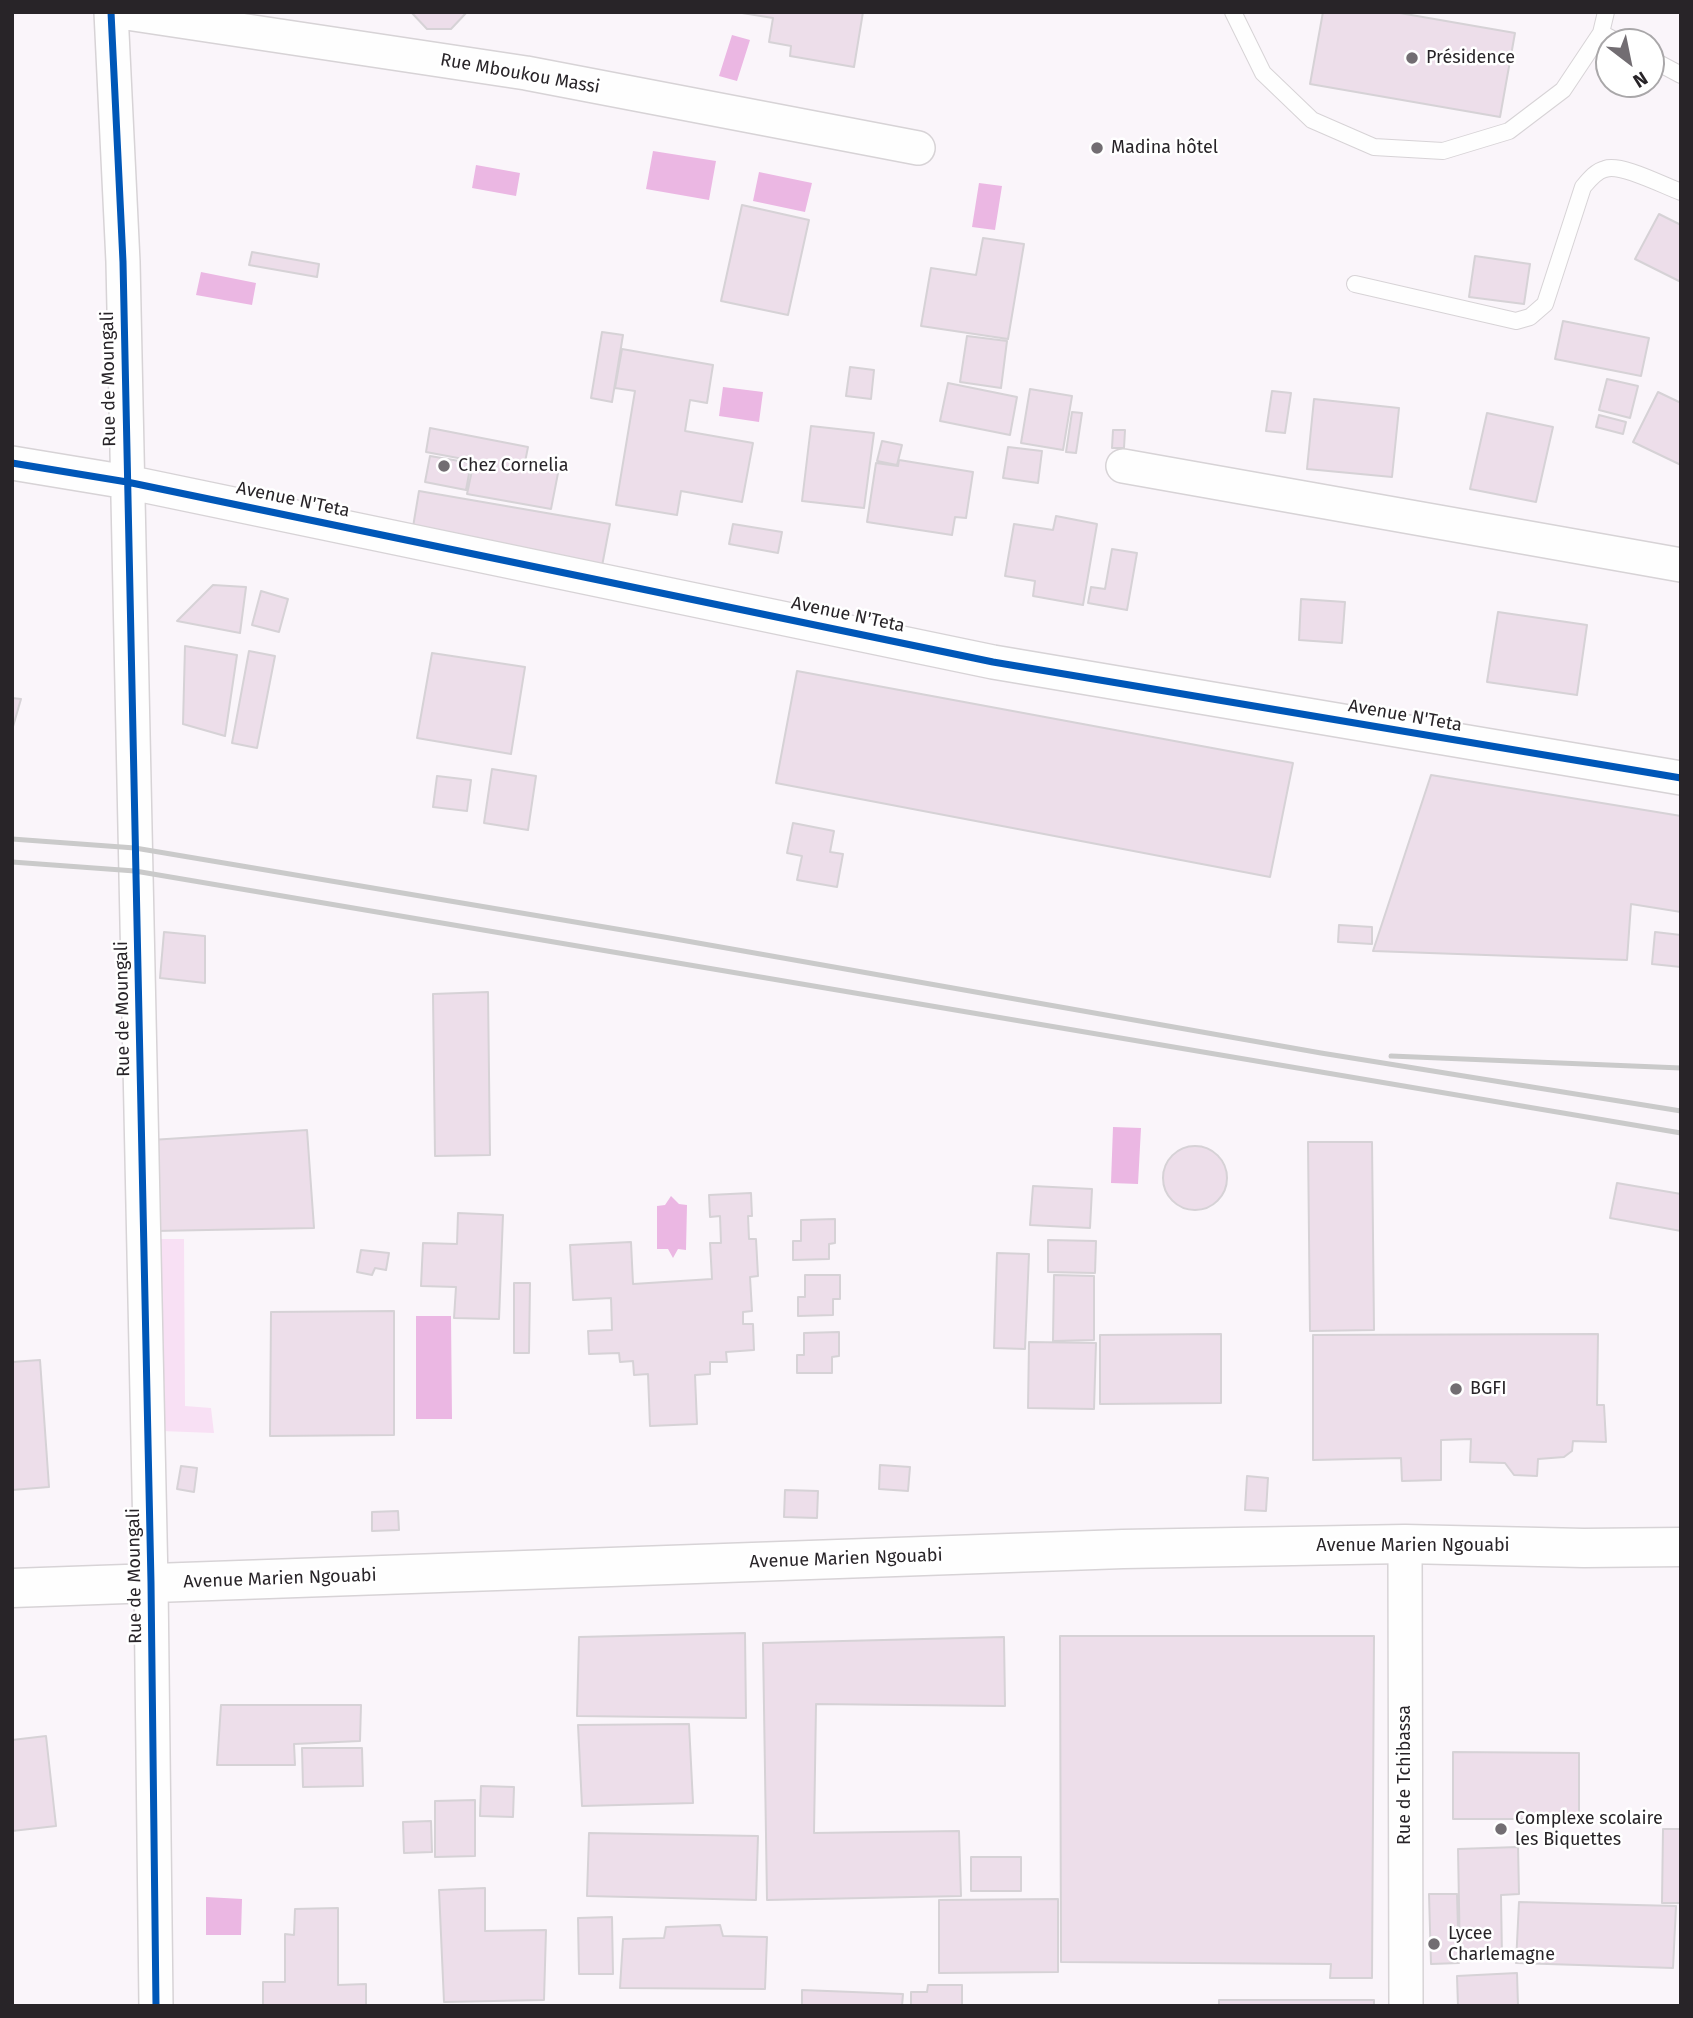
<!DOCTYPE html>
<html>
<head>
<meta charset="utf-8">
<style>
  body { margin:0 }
  #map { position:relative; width:1693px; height:2018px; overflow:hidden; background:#faf5fa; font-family:"Fira Sans",sans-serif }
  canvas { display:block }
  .frame { position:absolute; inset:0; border:14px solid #282428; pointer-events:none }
  .north { position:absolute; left:1595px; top:28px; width:70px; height:70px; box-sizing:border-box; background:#fff; border:2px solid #a9a7a9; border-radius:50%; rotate:148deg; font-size:19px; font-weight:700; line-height:28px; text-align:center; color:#282428 }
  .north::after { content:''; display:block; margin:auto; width:24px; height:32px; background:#726d72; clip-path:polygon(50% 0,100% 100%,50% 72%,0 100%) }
</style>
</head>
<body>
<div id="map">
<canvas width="1693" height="2018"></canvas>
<div class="frame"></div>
<div class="north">N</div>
</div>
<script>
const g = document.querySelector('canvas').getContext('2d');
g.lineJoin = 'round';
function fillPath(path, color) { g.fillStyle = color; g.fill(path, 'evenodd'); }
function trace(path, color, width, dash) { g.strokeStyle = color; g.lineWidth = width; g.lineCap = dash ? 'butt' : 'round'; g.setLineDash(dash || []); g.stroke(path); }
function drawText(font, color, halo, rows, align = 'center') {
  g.font = font + ' "Fira Sans",sans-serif'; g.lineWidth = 5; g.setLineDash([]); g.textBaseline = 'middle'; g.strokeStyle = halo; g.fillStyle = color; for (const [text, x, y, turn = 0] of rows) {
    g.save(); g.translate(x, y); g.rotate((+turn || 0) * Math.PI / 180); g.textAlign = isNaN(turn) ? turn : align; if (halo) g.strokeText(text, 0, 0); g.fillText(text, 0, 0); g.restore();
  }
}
fillPath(new Path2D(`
  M 158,1239 L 184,1239 L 185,1406 L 211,1408 L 214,1433 L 161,1431 Z`), '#f8e0f4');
fillPath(new Path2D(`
  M 732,35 L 750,40 L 737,81 L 719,76 Z
  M 653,151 L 716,161 L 709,200 L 646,189 Z
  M 476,165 L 520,173 L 516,196 L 472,188 Z
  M 759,172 L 812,183 L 805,212 L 753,201 Z
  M 979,183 L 1002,186 L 995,230 L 972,227 Z
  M 201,272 L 256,283 L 252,305 L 196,295 Z
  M 723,387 L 763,392 L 759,422 L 719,416 Z
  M 1113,1127 L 1141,1128 L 1138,1184 L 1111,1183 Z
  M 671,1196 L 679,1204 L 687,1205 L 686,1250 L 678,1249 L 673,1258 L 668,1249 L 657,1249 L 657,1206 L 665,1205 Z
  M 416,1316 L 451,1316 L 452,1419 L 416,1419 Z
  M 206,1897 L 242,1899 L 241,1935 L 206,1935 Z`), '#ebb7e3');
const building = new Path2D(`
  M 411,12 L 467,12 L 451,29 L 427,29 Z
  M 736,12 L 863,12 L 854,67 L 790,56 L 791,46 L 769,42 L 773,18 Z
  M 1323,12 L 1394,12 L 1515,33 L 1500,117 L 1310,84 Z
  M 742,205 L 809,220 L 788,315 L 721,301 Z
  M 1659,214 L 1681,225 L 1681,282 L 1635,259 Z
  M 983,238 L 1024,244 L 1008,339 L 921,326 L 931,268 L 976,275 Z
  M 252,252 L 319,264 L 317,277 L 249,265 Z
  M 1475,256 L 1530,264 L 1524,304 L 1469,297 Z
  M 1563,321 L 1649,338 L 1641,376 L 1555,359 Z
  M 602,332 L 623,335 L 612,402 L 591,398 Z
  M 967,336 L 1007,341 L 1001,388 L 960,382 Z
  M 622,349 L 713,365 L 707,403 L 690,400 L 685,431 L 753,443 L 742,502 L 681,491 L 677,515 L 616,505 L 635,391 L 615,388 Z
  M 850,367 L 874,370 L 871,399 L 846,396 Z
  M 1607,379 L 1638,386 L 1630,418 L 1599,410 Z
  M 948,383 L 1017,397 L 1010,435 L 940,421 Z
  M 1030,389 L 1072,396 L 1063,450 L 1021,443 Z
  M 1272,391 L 1291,393 L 1285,433 L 1266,431 Z
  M 1658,392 L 1681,403 L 1681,465 L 1633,442 Z
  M 1314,399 L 1399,408 L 1392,477 L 1307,469 Z
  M 1072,412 L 1082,413 L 1076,453 L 1066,452 Z
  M 1487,413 L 1553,427 L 1536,502 L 1470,489 Z
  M 1599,415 L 1626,422 L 1623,434 L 1596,427 Z
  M 811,426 L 874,433 L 864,508 L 802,501 Z
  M 430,428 L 528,447 L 525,462 L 559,468 L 551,509 L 467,494 L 474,461 L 426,452 Z
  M 1113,430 L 1125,430 L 1124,448 L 1112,448 Z
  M 882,441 L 902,445 L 897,465 L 877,461 Z
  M 1008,447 L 1042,451 L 1038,483 L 1003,478 Z
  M 430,456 L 471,463 L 466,490 L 425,482 Z
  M 899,460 L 973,472 L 966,518 L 955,517 L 952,535 L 867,522 L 876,463 L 898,466 Z
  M 419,491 L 610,524 L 602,566 L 412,533 Z
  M 1056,516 L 1097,524 L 1083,605 L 1033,596 L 1035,581 L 1005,576 L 1014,524 L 1053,530 Z
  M 733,524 L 782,532 L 778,553 L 729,544 Z
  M 1112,549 L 1137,553 L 1127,610 L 1088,603 L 1091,587 L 1105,589 Z
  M 213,585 L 246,587 L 240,633 L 177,621 Z
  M 261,591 L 288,599 L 279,632 L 252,625 Z
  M 1301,599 L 1345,602 L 1342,643 L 1299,640 Z
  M 1498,612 L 1587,625 L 1577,695 L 1487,682 Z
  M 185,646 L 237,655 L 225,736 L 183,724 Z
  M 249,651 L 275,656 L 257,748 L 232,743 Z
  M 432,653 L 525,667 L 511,754 L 417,738 Z
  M 797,671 L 1293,763 L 1270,877 L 776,783 Z
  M 12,698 L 21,699 L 12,730 Z
  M 492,769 L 536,776 L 528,830 L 484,823 Z
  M 1431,775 L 1681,816 L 1681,912 L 1631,904 L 1627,960 L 1373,951 Z
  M 437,776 L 471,780 L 467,811 L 433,807 Z
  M 793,823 L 834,831 L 830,852 L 843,854 L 837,887 L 797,880 L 802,856 L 787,853 Z
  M 1339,925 L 1372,927 L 1372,944 L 1338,942 Z
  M 164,932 L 205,936 L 205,983 L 160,978 Z
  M 1655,932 L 1681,935 L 1681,967 L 1652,964 Z
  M 488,992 L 490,1155 L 435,1156 L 433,994 Z
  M 307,1130 L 314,1228 L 154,1231 L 151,1140 Z
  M 1308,1142 L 1372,1142 L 1374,1330 L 1310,1331 Z
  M1163 1178a32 32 0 1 1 64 0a32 32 0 1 1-64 0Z
  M 1617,1183 L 1681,1194 L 1681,1231 L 1610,1218 Z
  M 1033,1186 L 1092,1189 L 1090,1228 L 1030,1225 Z
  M 751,1193 L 752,1216 L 748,1216 L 749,1239 L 756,1239 L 758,1276 L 750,1277 L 752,1311 L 743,1312 L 743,1324 L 753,1324 L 754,1350 L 726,1352 L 727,1362 L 710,1362 L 710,1374 L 695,1375 L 697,1424 L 650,1426 L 648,1374 L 634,1375 L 633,1361 L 620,1362 L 619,1353 L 589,1354 L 588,1331 L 612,1330 L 611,1298 L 573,1300 L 570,1245 L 631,1242 L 633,1284 L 712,1279 L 710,1243 L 721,1243 L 720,1216 L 710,1217 L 709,1195 Z
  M 458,1213 L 503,1215 L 499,1319 L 454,1318 L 456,1287 L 421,1286 L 423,1243 L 457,1244 Z
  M 835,1219 L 835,1243 L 829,1244 L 829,1259 L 793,1260 L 793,1241 L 801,1241 L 801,1220 Z
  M 1048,1240 L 1096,1241 L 1095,1273 L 1048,1272 Z
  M 361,1250 L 389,1253 L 386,1270 L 375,1268 L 372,1275 L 357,1272 Z
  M 997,1253 L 1029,1254 L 1025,1349 L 994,1348 Z
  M 805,1275 L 840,1275 L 840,1299 L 833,1299 L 833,1315 L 798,1316 L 798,1297 L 805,1297 Z
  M 1054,1275 L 1094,1276 L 1094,1340 L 1053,1341 Z
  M 514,1283 L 530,1283 L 529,1353 L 514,1353 Z
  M 394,1311 L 394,1435 L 270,1436 L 271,1312 Z
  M 839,1332 L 839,1356 L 832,1357 L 832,1373 L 797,1373 L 797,1355 L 804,1355 L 804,1333 Z
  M 1221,1334 L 1221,1403 L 1100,1404 L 1100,1335 Z
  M 1598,1334 L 1597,1405 L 1604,1405 L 1606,1442 L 1573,1441 L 1572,1451 L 1564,1457 L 1538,1459 L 1537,1476 L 1514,1475 L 1505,1463 L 1470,1462 L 1471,1439 L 1441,1440 L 1441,1480 L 1402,1481 L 1401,1458 L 1313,1460 L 1313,1335 Z
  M 1029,1342 L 1096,1343 L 1094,1409 L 1028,1408 Z
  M 40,1360 L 49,1487 L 12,1490 L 12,1362 Z
  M 880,1465 L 910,1467 L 908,1491 L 879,1489 Z
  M 181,1466 L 197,1468 L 194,1492 L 177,1489 Z
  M 1247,1476 L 1268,1478 L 1266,1511 L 1245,1510 Z
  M 785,1490 L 818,1491 L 817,1518 L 784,1517 Z
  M 398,1511 L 399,1530 L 372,1531 L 372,1512 Z
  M 745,1633 L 746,1718 L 577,1716 L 579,1637 Z
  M 1060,1636 L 1374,1636 L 1372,1978 L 1330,1978 L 1331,1964 L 1061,1962 Z
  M 1004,1637 L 1005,1706 L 816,1704 L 814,1833 L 959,1831 L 961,1896 L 767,1900 L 763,1643 Z
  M 221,1705 L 361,1705 L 360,1741 L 294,1744 L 295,1765 L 217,1765 Z
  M 689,1724 L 693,1803 L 582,1806 L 578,1725 Z
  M 46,1736 L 56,1826 L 12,1831 L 12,1740 Z
  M 302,1748 L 362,1748 L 363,1786 L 303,1787 Z
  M 1453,1752 L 1579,1753 L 1579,1819 L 1453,1819 Z
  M 481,1786 L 514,1787 L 513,1817 L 480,1816 Z
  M 475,1800 L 475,1856 L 435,1857 L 435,1801 Z
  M 431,1821 L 432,1852 L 404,1853 L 403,1822 Z
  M 1663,1829 L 1681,1829 L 1681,1903 L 1662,1903 Z
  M 589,1833 L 758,1836 L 756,1900 L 587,1896 Z
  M 1518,1847 L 1519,1894 L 1501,1895 L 1502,1959 L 1460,1959 L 1458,1849 Z
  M 971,1857 L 1021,1857 L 1021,1891 L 971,1891 Z
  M 485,1888 L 485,1931 L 546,1930 L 544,2000 L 444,2002 L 439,1890 Z
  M 1429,1894 L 1457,1894 L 1459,1963 L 1431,1964 Z
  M 1058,1899 L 1058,1972 L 939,1973 L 939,1900 Z
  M 1519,1902 L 1676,1906 L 1673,1968 L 1516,1963 Z
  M 338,1908 L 338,1985 L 366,1984 L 366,2006 L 263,2006 L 263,1982 L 285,1982 L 285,1934 L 294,1935 L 295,1909 Z
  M 612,1917 L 613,1974 L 579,1974 L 578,1918 Z
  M 720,1925 L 723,1936 L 767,1937 L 765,1989 L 620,1988 L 623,1939 L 664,1938 L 666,1927 Z
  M 1517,1973 L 1518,2006 L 1458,2006 L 1457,1976 Z
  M 928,1985 L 962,1985 L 962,2006 L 911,2006 L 911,1992 L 927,1992 Z
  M 802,1990 L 903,1994 L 902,2006 L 802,2006 Z
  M 1219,2000 L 1374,2000 L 1374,2006 L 1219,2006 Z`);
fillPath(building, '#eddeea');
trace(building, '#d6d2d6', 2);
const lane = new Path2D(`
  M 1233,12 L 1263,73 L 1312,120 L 1374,147 L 1443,151 L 1509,131 L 1563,90 L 1601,33 L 1606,12
  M 1601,33 L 1618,42
  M 1651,59 L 1681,75
  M 1355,284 L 1516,321 L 1530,317 L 1545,304 L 1583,187 C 1589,180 1596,171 1605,169 C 1621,163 1664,186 1681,192`);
const street = new Path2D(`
  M 111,12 L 123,262 L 151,1583 L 156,2006
  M 120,12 L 526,73 L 918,148
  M 12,463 L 127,482 L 993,662 L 1681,778
  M 1123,466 L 1681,565
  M 1405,1544 L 1406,2006`);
const primary = new Path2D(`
  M 12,1588 L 1123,1549 L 1405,1544 L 1584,1548 L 1681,1547`);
trace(lane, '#d7d3d6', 18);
trace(street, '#d7d3d6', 36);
trace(primary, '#d7d3d6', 41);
trace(lane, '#fefefe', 16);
trace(street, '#fefefe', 33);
trace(primary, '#fefefe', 38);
trace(new Path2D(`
  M 12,839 L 135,848 L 664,937 L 1321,1053 L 1681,1111
  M 12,862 L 135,871 L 1681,1133
  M 1391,1056 L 1681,1068`), '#cacaca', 5);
trace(new Path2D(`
  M 111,12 L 123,262 L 151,1583 L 156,2006
  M 12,463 L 127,482 L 993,662 L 1681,778`), '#0057b8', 7);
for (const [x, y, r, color] of [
  [1412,58,7,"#726d72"],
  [1097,148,7,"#726d72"],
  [444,466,7,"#726d72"],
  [1456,1389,7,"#726d72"],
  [1501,1829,7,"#726d72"],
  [1434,1944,7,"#726d72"]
]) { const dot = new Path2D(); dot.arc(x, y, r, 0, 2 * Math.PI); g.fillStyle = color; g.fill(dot); trace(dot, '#fff', 2.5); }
drawText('18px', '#282428', '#fff', [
  ["Présidence",1426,58],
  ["Madina hôtel",1111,148],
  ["Chez Cornelia",458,466],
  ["BGFI",1470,1389],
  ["Complexe scolaire",1515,1819],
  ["les Biquettes",1515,1840],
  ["Lycee",1448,1934],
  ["Charlemagne",1448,1955]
], 'left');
drawText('18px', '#282428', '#fff', [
  ["Rue Mboukou Massi",520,74,10],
  ["Rue de Moungali",109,379,-91],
  ["Avenue N'Teta",293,500,12],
  ["Avenue N'Teta",848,615,12],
  ["Avenue N'Teta",1405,716,10],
  ["Rue de Moungali",123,1009,-91],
  ["Avenue Marien Ngouabi",1413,1546],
  ["Avenue Marien Ngouabi",846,1559,-2],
  ["Rue de Moungali",135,1576,-91],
  ["Avenue Marien Ngouabi",280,1579,-2],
  ["Rue de Tchibassa",1405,1775,-90]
]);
</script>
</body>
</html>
